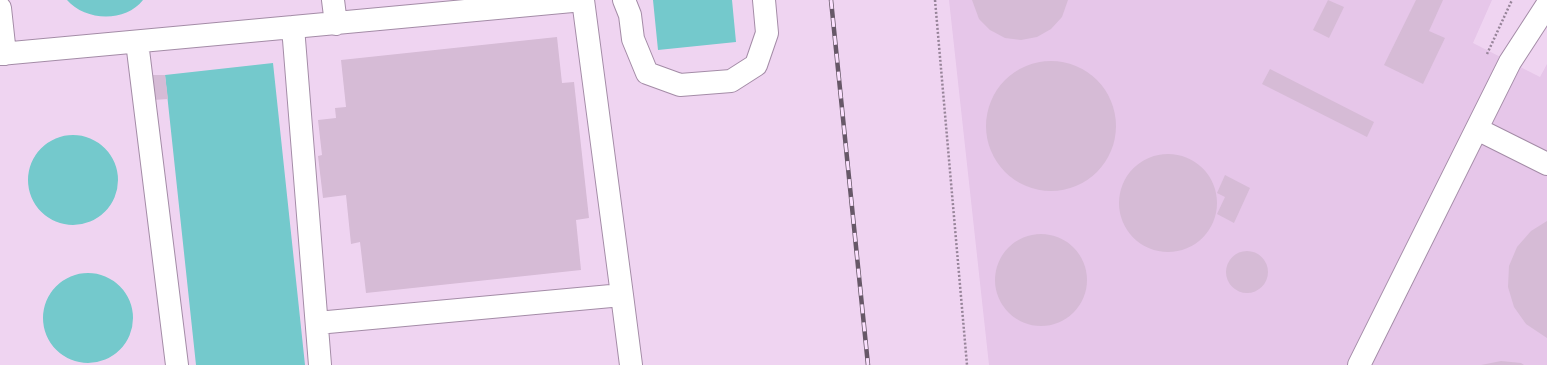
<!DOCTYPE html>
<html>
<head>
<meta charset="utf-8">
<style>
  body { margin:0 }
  canvas { display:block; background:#efd4f1 }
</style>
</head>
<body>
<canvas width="1547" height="365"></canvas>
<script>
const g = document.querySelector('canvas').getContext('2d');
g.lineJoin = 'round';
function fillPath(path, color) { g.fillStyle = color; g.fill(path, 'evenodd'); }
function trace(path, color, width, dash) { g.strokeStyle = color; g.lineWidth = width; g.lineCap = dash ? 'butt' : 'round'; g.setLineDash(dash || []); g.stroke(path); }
fillPath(new Path2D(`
  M 949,0 L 1492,0 L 1473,43 L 1540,77 L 1547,64 L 1547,365 L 989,365 Z`), '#e6c6e9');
fillPath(new Path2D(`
  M 67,0 L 143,0 C 125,23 85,21 67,0 Z
  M 653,0 L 732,0 L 736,42 L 658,50 Z
  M 273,63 L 305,365 L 196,365 L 165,75 Z
  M28 180a45 45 0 1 1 90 0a45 45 0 1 1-90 0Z
  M43 318a45 45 0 1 1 90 0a45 45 0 1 1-90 0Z`), '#74c9cc');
fillPath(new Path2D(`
  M 972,0 L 1068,0 L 1062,17 L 1051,29 L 1037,37 L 1021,40 L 1005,38 L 990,30 L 979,19 Z
  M 1328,0 L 1344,7 L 1329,38 L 1313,30 Z
  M 1416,0 L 1443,0 L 1429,31 L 1445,38 L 1423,84 L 1384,65 Z
  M 557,37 L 562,83 L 574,82 L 589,218 L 576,220 L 581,270 L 366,293 L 360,242 L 351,244 L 346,195 L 323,198 L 318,156 L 322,155 L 318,120 L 336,118 L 335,108 L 346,107 L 341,60 Z
  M986 126a65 65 0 1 1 130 0a65 65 0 1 1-130 0Z
  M 1270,69 L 1374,122 L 1367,137 L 1262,84 Z
  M 151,75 L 165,75 L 168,99 L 153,100 Z
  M1119 203a49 49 0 1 1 98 0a49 49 0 1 1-98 0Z
  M 1225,175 L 1250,188 L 1234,223 L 1217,214 L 1225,197 L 1217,193 Z
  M 1547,221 L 1547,338 L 1526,324 L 1514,307 L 1508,287 L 1509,266 L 1517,247 L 1531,231 Z
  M995 280a46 46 0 1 1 92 0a46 46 0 1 1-92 0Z
  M1226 272a21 21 0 1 1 42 0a21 21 0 1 1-42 0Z
  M 1501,361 L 1521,363 L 1524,365 L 1481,365 Z`), '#d6bbd6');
const minor = new Path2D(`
  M 333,0 L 336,24
  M 624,0 L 630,15 L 633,39 L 647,73 L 680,85 L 731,81 L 756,65 L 767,33 L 764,0
  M 0,8 L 5,54
  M 293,27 L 583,0 L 622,295
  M 137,42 L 177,365
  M 0,54 L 293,27 L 320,365
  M 1477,129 L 1547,164
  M 317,323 L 622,295 L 631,365
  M 1359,365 L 1510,62 L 1547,5`);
trace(minor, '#a48ca7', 24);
trace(new Path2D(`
  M 935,0 L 967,365
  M 1487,54 L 1512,0`), '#978499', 2.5, [2, 2]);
trace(minor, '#fff', 22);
const rail = new Path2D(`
  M 831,0 L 868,365`);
trace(rail, '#675868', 4.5);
trace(rail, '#fce1ff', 3, [9]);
</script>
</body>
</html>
